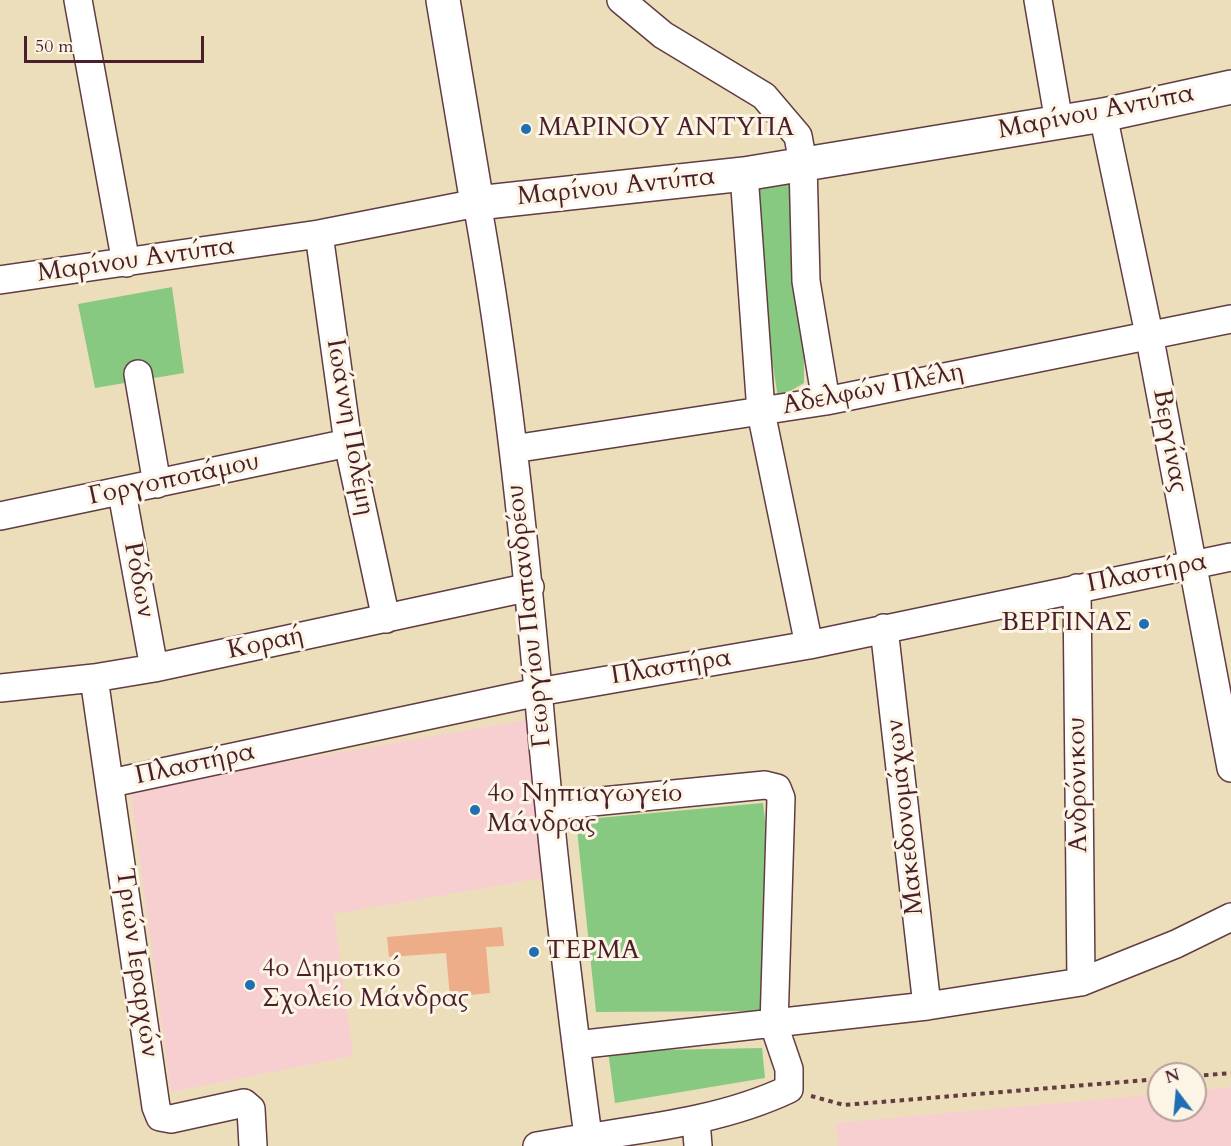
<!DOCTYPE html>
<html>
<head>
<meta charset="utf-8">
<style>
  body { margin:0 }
  #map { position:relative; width:1231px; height:1146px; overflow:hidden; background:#eddebb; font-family:Cardo,serif }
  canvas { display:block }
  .north { position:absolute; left:1147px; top:1062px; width:60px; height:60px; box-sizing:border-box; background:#fcf5e5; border:2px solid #b59f9b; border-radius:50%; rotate:344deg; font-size:16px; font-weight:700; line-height:24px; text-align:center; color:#4a1f2b }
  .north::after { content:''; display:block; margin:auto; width:21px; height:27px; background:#1f6fb2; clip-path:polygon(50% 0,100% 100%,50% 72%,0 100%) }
  .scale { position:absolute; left:24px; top:36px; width:180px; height:27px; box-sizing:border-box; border:3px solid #4a1f2b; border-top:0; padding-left:8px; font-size:18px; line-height:21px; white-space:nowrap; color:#4a1f2b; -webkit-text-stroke:4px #fcf5e5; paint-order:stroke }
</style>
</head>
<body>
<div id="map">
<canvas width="1231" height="1146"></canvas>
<div class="north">N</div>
<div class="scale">50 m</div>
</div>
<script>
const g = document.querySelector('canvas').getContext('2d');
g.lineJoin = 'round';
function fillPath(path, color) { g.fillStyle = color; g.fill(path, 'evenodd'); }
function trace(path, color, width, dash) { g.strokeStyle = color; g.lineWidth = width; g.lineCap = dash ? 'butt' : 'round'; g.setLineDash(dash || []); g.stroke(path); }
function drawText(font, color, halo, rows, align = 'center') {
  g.font = font + ' Cardo,serif'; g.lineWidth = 6; g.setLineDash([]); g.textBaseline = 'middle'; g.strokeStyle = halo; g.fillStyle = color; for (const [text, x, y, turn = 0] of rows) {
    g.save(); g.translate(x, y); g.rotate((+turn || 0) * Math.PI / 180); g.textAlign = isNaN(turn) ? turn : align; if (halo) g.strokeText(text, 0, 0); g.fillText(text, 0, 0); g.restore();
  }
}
fillPath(new Path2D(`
  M 526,720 L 542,878 L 334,914 L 353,1056 L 171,1092 L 130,789 Z
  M 1231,1087 L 1231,1146 L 838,1146 L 836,1123 L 1159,1094 L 1159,1110 L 1195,1110 L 1195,1091 Z`), '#f7cfd0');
fillPath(new Path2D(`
  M 803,177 L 804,383 L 778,398 L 745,187 Z
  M 172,287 L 184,373 L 95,388 L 78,304 Z
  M 763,803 L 775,901 L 765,1011 L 596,1012 L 576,820 Z
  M 762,1048 L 765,1078 L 615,1103 L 608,1051 Z`), '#88c981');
fillPath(new Path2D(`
  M 502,927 L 504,946 L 486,947 L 490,993 L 450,997 L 446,953 L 389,957 L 387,937 Z`), '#edad88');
const minor = new Path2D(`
  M 78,0 L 126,263
  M 621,0 L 663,35 L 764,96 L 798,136 L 803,163 L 806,281 L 826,401
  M 1038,0 L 1059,122
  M 1103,115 L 1149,334 L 1231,768
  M 744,174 L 761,412 L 809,645
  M 319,234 L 348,443 L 386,619
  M 0,280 L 319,234 L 477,203 C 506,364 523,528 538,690 C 551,839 568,988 588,1136
  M 138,374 L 157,484
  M 513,449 L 826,401 L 1231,319
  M 122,493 L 154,668
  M 0,516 L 348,443
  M 1077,588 L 1081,982
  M 884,628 L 927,1006
  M 94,678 L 156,1107 L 160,1117 L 171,1119 L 244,1103 L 251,1109 L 253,1146
  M 0,688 L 94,678 L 154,668 L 530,587
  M 111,783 L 538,692 L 809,645 L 1231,557
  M 576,1045 L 927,1006 L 1081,982 L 1176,944 L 1231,917
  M 696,1120 L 698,1146
  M 537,1146 C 621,1130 711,1126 789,1089 L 789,1069 L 774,1025 L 781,798 L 777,788 L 765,785 L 551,806`);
const tertiary = new Path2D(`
  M 443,0 L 477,203 L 744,174 L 1103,115 L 1231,87`);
trace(minor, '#623c41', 30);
trace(tertiary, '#623c41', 36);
trace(new Path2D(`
  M 1195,1076 L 1231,1073
  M 811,1096 L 844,1105 L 1159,1079`), '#623c41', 4, [4.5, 4.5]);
trace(minor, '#fff', 27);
trace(tertiary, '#fff', 33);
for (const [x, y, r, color] of [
  [526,129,6,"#1f6fb2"],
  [1144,624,6,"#1f6fb2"],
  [475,810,6,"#1f6fb2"],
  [534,952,6,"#1f6fb2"],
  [250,985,6,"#1f6fb2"]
]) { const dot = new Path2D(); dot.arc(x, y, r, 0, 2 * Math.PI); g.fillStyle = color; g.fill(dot); trace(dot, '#fcf5e5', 2); }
drawText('26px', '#4a1f2b', '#fcf5e5', [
  ["Μαρίνου Αντύπα",1096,113,-11],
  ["Μαρίνου Αντύπα",616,188,-6],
  ["Μαρίνου Αντύπα",136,261,-8],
  ["Αδελφών Πλέλη",873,390,-11],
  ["Ιωάννη Πολέμη",349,427,80],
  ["Βεργίνας",1169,441,80],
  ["Γοργοποτάμου",174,480,-12],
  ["Πλαστήρα",1147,574,-11],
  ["Ρόδων",138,580,79],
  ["Γεωργίου Παπανδρέου",530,616,-96],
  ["Κοραή",266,644,-12],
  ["Πλαστήρα",671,668,-9],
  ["Πλαστήρα",195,765,-12],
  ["Ανδρόνικου",1079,785,-91],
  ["Μακεδονομάχων",906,817,-96],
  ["Τριών Ιεραρχών",136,963,82]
]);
drawText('26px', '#4a1f2b', '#fcf5e5', [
  ["ΜΑΡΙΝΟΥ ΑΝΤΥΠΑ",538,129],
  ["ΒΕΡΓΙΝΑΣ",1132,624,"right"],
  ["4ο Νηπιαγωγείο",487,795],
  ["Μάνδρας",487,825],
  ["ΤΕΡΜΑ",546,952],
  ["4ο Δημοτικό",262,970],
  ["Σχολείο Μάνδρας",262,1000]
], 'left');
</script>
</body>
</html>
